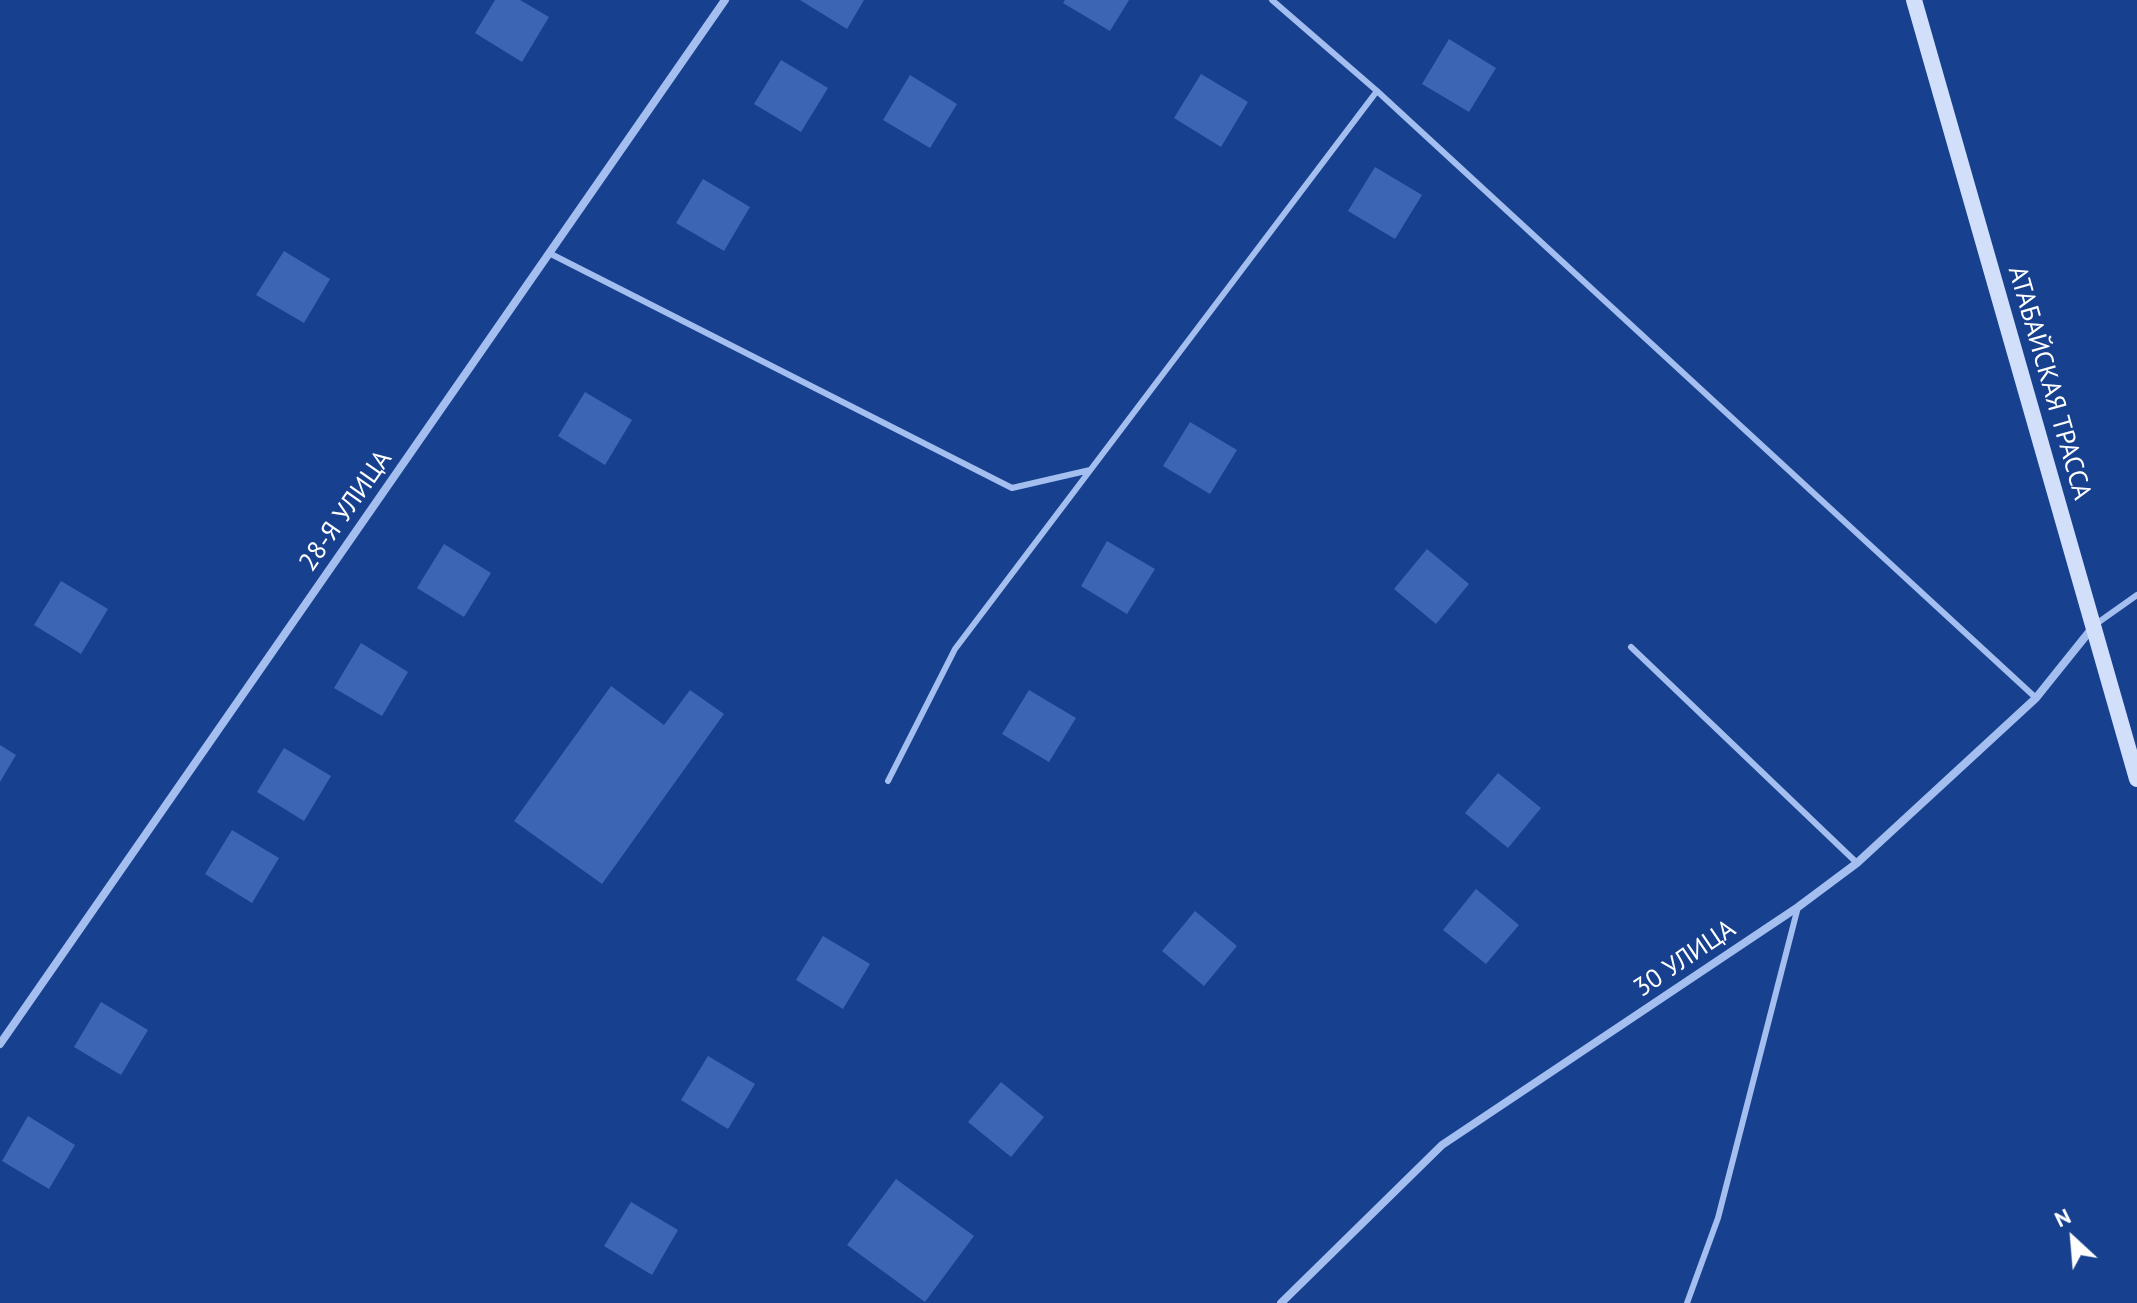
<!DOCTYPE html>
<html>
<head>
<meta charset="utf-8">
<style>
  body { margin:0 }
  #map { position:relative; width:2137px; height:1303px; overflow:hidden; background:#17408e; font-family:"PT Sans",sans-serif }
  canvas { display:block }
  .north { position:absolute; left:2033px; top:1199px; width:80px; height:80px; -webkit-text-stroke:6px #17408e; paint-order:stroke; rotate:334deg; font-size:22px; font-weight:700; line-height:32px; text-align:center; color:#fff }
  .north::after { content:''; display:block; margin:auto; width:28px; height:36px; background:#fff; clip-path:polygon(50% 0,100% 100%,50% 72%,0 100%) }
</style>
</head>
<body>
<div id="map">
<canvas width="2137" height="1303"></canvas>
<div class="north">N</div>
</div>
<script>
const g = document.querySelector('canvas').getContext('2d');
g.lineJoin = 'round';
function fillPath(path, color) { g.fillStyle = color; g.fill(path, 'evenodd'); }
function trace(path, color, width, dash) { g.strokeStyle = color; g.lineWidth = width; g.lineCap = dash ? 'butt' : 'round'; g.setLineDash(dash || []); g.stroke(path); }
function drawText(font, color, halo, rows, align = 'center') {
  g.font = font + ' "PT Sans",sans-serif'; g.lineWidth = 6; g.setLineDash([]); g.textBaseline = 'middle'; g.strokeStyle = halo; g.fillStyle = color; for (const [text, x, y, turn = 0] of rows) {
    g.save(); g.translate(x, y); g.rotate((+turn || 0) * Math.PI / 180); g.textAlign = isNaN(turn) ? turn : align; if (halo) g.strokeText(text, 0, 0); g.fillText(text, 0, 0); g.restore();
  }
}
fillPath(new Path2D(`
  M 495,0 L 520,0 L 549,17 L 522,62 L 475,33 Z
  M 800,0 L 864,0 L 847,29 Z
  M 1065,0 L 1129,0 L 1110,31 L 1063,3 Z
  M 1449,39 L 1496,68 L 1469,112 L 1422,84 Z
  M 781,60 L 828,88 L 801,132 L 754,104 Z
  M 1201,74 L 1248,102 L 1221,147 L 1174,118 Z
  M 910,75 L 957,104 L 930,148 L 883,120 Z
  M 1375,167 L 1422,195 L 1395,239 L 1348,211 Z
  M 703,179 L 750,207 L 724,251 L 676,223 Z
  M 284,251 L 330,279 L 304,323 L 256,295 Z
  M 585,392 L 632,420 L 605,465 L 558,436 Z
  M 1190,422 L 1237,450 L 1210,494 L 1163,466 Z
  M 1107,541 L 1155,569 L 1127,614 L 1081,586 Z
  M 444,544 L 491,573 L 464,617 L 417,588 Z
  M 1427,549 L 1469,584 L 1436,624 L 1394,589 Z
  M 61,581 L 108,609 L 81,654 L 34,625 Z
  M 361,643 L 408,672 L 382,716 L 334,688 Z
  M 611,686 L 664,725 L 690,690 L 724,714 L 602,884 L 514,821 Z
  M 1029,690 L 1076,718 L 1049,762 L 1002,734 Z
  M 0,745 L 16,755 L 0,782 Z
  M 284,748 L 331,776 L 304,821 L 257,792 Z
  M 1498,773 L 1541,808 L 1508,848 L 1465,813 Z
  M 232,830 L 279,858 L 252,903 L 205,874 Z
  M 1476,889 L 1519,925 L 1486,964 L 1443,930 Z
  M 1195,911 L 1237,946 L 1204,986 L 1162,951 Z
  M 823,936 L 870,964 L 843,1009 L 796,980 Z
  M 101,1002 L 148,1030 L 121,1075 L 74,1047 Z
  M 708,1056 L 755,1084 L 728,1129 L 681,1100 Z
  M 1001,1082 L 1044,1117 L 1011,1157 L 968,1122 Z
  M 28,1116 L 75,1145 L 49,1189 L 2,1161 Z
  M 896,1179 L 974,1236 L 925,1302 L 847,1245 Z
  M 631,1202 L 678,1230 L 652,1275 L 604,1246 Z`), '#3c66b4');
trace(new Path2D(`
  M 1272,0 L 1377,91 L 2036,698
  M 549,253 L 1012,488 L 1090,470
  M 2096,624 L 2137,595
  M 1631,647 L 1857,863
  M 888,781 L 955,649 L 1377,91
  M 1687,1303 L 1718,1218 L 1798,907`), '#a3beef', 6);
trace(new Path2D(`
  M 0,1044 L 725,0
  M 1281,1303 L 1442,1145 L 1798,907 L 1857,863 L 2036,698 L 2093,627`), '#a3beef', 8);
trace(new Path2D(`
  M 1914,0 L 2137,779`), '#d1dffa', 16);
drawText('26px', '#fff', '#17408e', [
  ["АТАБАЙСКАЯ ТРАССА",2049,383,74],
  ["28-Я УЛИЦА",346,511,-55],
  ["30 УЛИЦА",1685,959,-34]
]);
</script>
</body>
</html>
